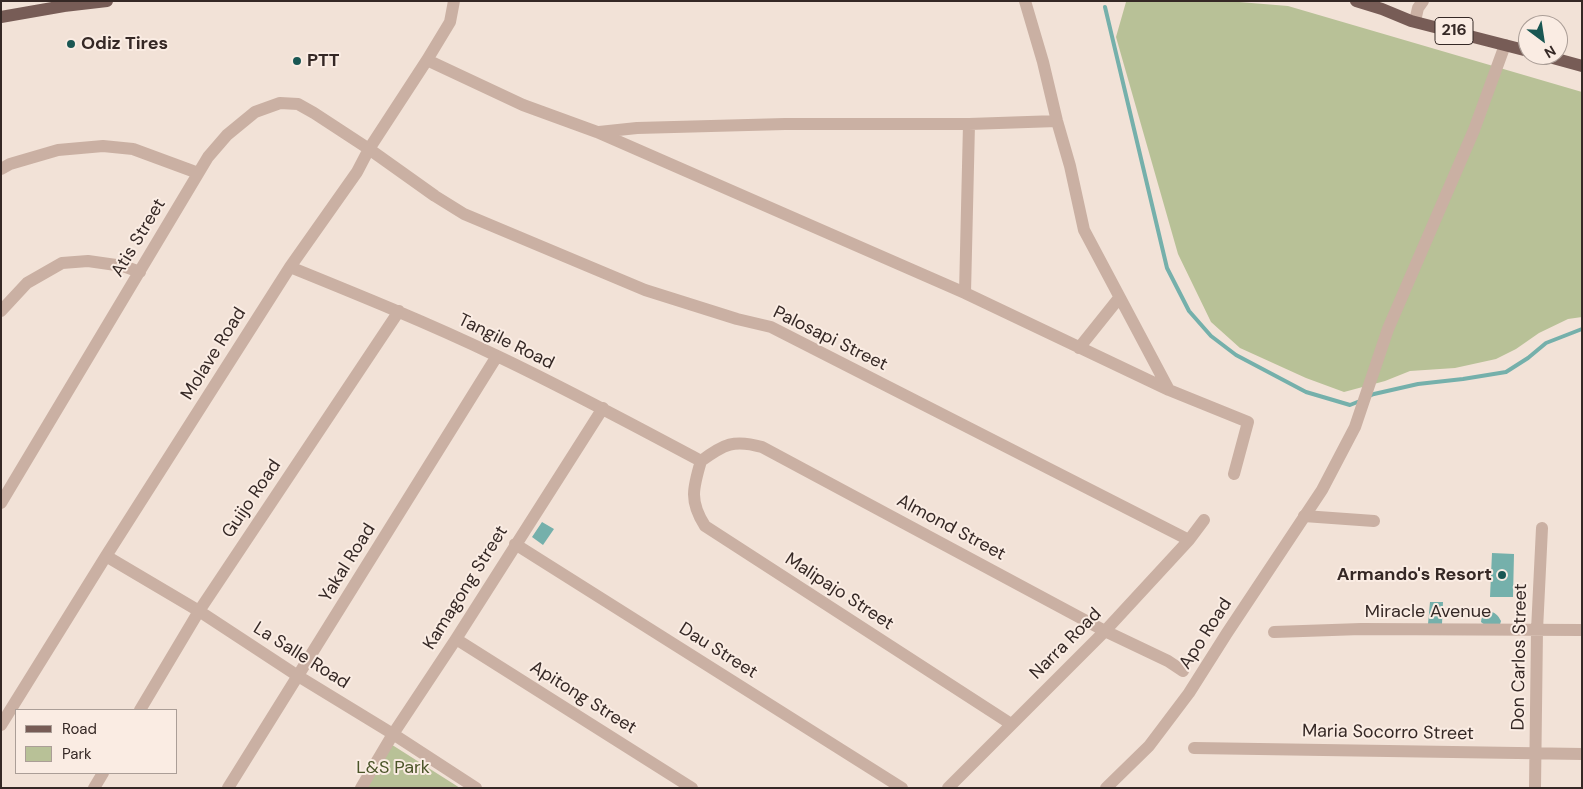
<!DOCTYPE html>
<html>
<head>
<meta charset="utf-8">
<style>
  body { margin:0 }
  #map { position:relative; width:1583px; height:789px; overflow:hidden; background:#f2e2d7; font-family:"DM Sans",sans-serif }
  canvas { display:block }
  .frame { position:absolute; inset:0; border:2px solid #352825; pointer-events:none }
  .legend { position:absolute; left:15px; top:709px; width:162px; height:65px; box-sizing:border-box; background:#faece3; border:1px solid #ab9e97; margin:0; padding:6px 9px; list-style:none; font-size:15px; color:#352825 }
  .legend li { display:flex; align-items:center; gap:10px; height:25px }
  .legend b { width:25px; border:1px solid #ab9e97 }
  .north { position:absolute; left:1518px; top:15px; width:50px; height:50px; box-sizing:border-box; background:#faece3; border:1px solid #ab9e97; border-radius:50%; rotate:149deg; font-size:14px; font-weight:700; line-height:20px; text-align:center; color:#352825 }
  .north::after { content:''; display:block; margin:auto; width:18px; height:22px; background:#1a5753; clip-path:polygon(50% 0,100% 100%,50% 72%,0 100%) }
</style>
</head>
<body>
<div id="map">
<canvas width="1583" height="789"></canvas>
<div class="frame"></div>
<ul class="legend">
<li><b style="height:6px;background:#775c56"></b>Road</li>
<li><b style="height:14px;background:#b8c197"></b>Park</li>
</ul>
<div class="north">N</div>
</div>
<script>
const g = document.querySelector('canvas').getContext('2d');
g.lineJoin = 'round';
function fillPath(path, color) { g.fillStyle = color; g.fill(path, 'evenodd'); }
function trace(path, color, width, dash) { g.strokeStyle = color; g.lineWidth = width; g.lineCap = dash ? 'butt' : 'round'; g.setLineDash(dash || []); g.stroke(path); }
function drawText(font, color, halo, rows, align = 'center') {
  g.font = font + ' "DM Sans",sans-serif'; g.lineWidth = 4; g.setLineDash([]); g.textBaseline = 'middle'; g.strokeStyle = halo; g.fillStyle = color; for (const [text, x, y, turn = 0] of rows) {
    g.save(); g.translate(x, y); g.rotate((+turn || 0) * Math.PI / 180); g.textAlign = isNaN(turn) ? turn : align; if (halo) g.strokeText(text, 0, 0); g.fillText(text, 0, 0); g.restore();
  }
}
fillPath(new Path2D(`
  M 1157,1 L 1227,1 L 1288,6 L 1582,92 L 1582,317 L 1568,319 L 1539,333 L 1516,349 L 1496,359 L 1455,368 L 1410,371 L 1385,381 L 1344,392 L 1306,378 L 1240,348 L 1211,322 L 1178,254 L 1116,37 L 1126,2 Z
  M 386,741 L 460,788 L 359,788 Z`), '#b8c197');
fillPath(new Path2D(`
  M 542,522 L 554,529 L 543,545 L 532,537 Z
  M 1492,553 L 1514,554 L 1513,597 L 1490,597 Z
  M 1430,602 L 1443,602 L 1442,624 L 1428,624 Z
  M 1488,611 C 1495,612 1498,615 1501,621 L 1499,628 L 1486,626 L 1481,622 L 1482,615 Z`), '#75b0ab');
trace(new Path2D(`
  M 1105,7 L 1167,268 L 1189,311 L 1211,336 L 1236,355 L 1306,392 L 1350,405 L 1360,401
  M 1369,396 L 1374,394 L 1418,384 L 1463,379 L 1506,372 L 1528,358 L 1546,343 L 1582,329`), '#75b0ab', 4);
trace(new Path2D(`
  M 1025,1 L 1043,62 L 1057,121 L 1070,166 L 1084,230 L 1169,390
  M 1415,21 L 1418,8 L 1423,1
  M 427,60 L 523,105 L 597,132 L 965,293 L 1169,390 L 1248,422 L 1234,474
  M 599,132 L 637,128 L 785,124 L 969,124 L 1057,121
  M 1,169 L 10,164 L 58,150 L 103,146 L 133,149 L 198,173
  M 290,267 C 359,295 428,323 495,355 C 565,388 633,425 701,461
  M 965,293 L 969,124
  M 1,311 L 27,283 L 62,263 L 88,261 L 123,266 L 140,272
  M 1079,348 L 1119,298
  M 701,461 C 724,444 734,439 762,447 L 1105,631 L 1168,661 L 1183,671
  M 701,461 C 693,488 689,501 705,526 L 1011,724
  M 1,503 L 208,157 L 227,135 L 255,112 L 280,103 L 298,104 L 314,113 L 369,149 L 435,196 L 464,214 L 645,290 L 737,319 L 771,327 L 1189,540
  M 1304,516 L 1374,521
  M 515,544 L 902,788
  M 106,556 L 199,611 L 298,676 L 393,734 L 476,788
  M 1274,632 L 1361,629 L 1582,630
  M 456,639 L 692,788
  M 140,710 L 199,611 L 399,311
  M 1,725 L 106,556 L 290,267 L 357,172 L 369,149 L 427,60 L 450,22 L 454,1
  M 1194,748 L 1582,754
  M 94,788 L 103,773
  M 228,788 L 497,356
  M 361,788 L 393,734 L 456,639 L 603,408
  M 948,788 L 1105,631 L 1189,540 L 1204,520
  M 1535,788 L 1537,630 L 1542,528`), '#cab0a3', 12);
trace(new Path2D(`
  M 1106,788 L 1149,746 L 1189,693 L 1227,633 L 1322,490 L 1355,427 L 1388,329 L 1474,130 L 1505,45`), '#cab0a3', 12);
trace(new Path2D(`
  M 1356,1 L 1382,9 L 1411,21 L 1528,51
  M 1,17 L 64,6 L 107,1
  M 1542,55 L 1582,66`), '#775c56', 12);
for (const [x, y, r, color] of [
  [71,44,5,"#1a5753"],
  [297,61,5,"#1a5753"],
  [1502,575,5,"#1a5753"]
]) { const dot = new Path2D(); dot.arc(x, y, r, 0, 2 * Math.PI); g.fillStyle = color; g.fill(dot); trace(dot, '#faece3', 2); }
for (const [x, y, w] of [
  [1454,31,38]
]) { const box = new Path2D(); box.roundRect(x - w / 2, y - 13.5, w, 27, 4); g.fillStyle = '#faece3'; g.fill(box); trace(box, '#352825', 1); }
drawText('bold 16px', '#352825', null, [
  ["216",1454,31]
]);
drawText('bold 18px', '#352825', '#faece3', [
  ["Odiz Tires",81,44],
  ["PTT",307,61],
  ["Armando's Resort",1492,575,"right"]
], 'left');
drawText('18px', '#352825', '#faece3', [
  ["Atis Street",139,238,-59],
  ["Palosapi Street",830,339,26],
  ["Tangile Road",506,342,26],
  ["Molave Road",214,354,-58],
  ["Guijo Road",252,499,-56],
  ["Almond Street",951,528,28],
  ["Yakal Road",348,563,-58],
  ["Kamagong Street",466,588,-58],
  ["Malipajo Street",839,592,33],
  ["Miracle Avenue",1428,612],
  ["Apo Road",1206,634,-57],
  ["Narra Road",1066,644,-45],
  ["Dau Street",718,651,32],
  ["La Salle Road",301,656,32],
  ["Don Carlos Street",1520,657,-89],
  ["Apitong Street",583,698,32],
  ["Maria Socorro Street",1388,733,1]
]);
drawText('18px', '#4a5428', '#faece3', [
  ["L&S Park",393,768]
]);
</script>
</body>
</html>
